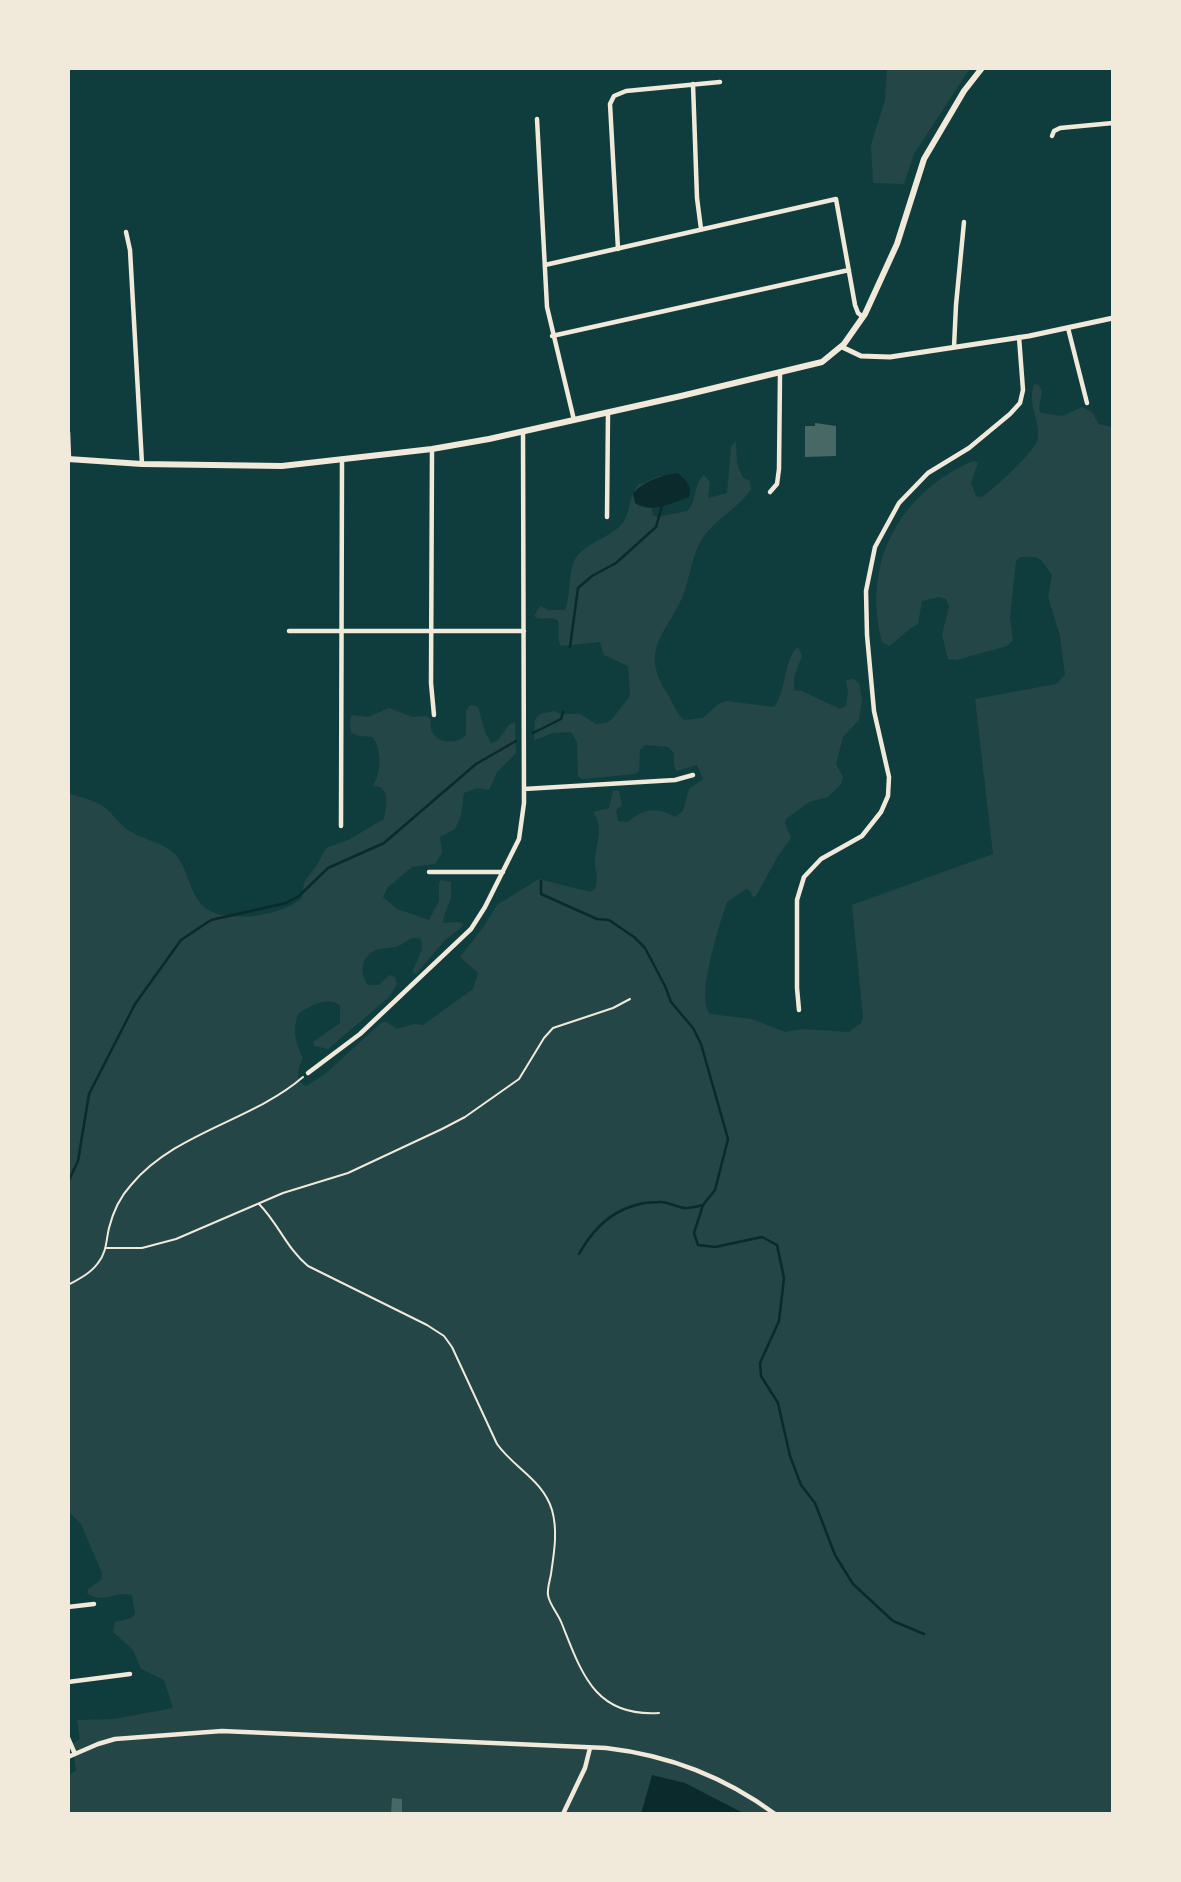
<!DOCTYPE html>
<html>
<head>
<meta charset="utf-8">
<style>
  body { margin:0 }
  #map { position:relative; width:1181px; height:1882px; overflow:hidden; background:#0f3d3e; font-family:Poppins,sans-serif }
  canvas { display:block }
  .frame { position:absolute; inset:0; border:70px solid #f1e9da; pointer-events:none }
</style>
</head>
<body>
<div id="map">
<canvas width="1181" height="1882"></canvas>
<div class="frame"></div>
</div>
<script>
const g = document.querySelector('canvas').getContext('2d');
g.lineJoin = 'round';
function fillPath(path, color) { g.fillStyle = color; g.fill(path, 'evenodd'); }
function trace(path, color, width, dash) { g.strokeStyle = color; g.lineWidth = width; g.lineCap = dash ? 'butt' : 'round'; g.setLineDash(dash || []); g.stroke(path); }
fillPath(new Path2D(`
  M 887,68 L 970,68 L 914,154 L 904,184 L 873,183 L 871,145 L 885,100 Z
  M 1034,384 L 1039,385 L 1042,391 L 1039,409 L 1041,413 L 1062,416 L 1082,407 L 1092,412 L 1099,424 L 1113,427 L 1113,1814 L 68,1814 L 68,1776 L 76,1770 L 72,1744 L 80,1739 L 77,1720 L 114,1719 L 173,1708 L 164,1680 L 141,1669 L 133,1650 L 113,1632 L 115,1622 L 131,1618 L 135,1614 L 132,1595 C 116,1590 102,1605 87,1593 L 88,1589 L 101,1580 L 102,1573 L 81,1524 L 68,1511 L 68,793 C 79,797 94,800 103,806 C 114,814 119,825 131,832 C 144,840 162,842 174,853 C 188,867 188,890 202,905 C 222,926 282,916 302,898 L 304,882 L 317,865 L 326,848 L 350,839 L 384,819 C 386,808 390,795 380,787 L 372,786 C 382,776 382,747 372,737 L 360,736 L 351,733 L 350,720 L 352,715 L 368,717 L 389,708 L 413,717 L 427,716 L 431,720 C 427,741 453,748 466,735 L 466,711 L 470,705 L 478,707 L 485,732 L 491,743 L 497,741 L 510,724 L 515,722 L 516,753 L 497,772 L 489,790 L 477,788 L 464,793 L 461,816 L 455,829 L 440,837 L 442,853 L 435,864 L 412,867 L 388,887 L 383,897 L 397,909 L 429,920 L 439,901 L 439,883 L 441,880 L 451,882 L 451,898 L 444,916 L 443,923 L 458,922 L 463,924 L 462,927 L 445,940 L 416,974 L 412,972 L 422,950 L 421,940 C 411,934 406,944 396,947 C 390,948 384,948 379,949 C 362,954 358,972 368,985 L 379,985 L 389,975 L 395,977 L 397,984 L 389,997 L 328,1049 L 315,1046 L 313,1042 L 340,1023 L 340,1006 C 330,995 309,1006 298,1014 C 292,1030 296,1044 303,1058 C 298,1068 294,1080 306,1086 L 325,1074 L 382,1022 L 387,1022 L 397,1029 L 414,1024 L 423,1025 L 473,989 L 478,973 L 460,957 L 482,929 L 497,905 L 539,879 L 590,892 L 595,889 C 599,878 595,872 595,862 C 595,843 605,829 593,812 L 609,808 L 613,790 L 619,791 L 622,805 L 616,810 L 618,821 L 628,822 C 643,809 657,806 675,817 L 683,811 L 689,789 L 703,779 L 697,765 L 676,771 L 674,765 L 674,753 L 668,747 L 645,745 L 640,750 L 639,771 L 635,774 L 582,779 L 578,776 L 577,742 L 571,732 L 553,733 L 534,740 L 535,720 L 540,714 L 554,711 L 562,714 L 580,714 L 596,724 L 606,723 L 612,719 L 630,696 L 628,666 L 604,655 L 600,642 L 561,646 C 556,638 560,629 558,621 C 549,615 540,622 534,616 L 540,606 L 549,610 L 565,610 C 571,594 568,576 574,561 C 582,544 610,538 622,524 C 631,513 628,496 639,484 C 648,483 654,475 663,476 L 651,506 L 653,515 L 657,517 L 687,511 C 698,500 692,486 704,475 L 710,482 L 708,498 L 727,493 L 731,446 L 736,441 L 737,464 L 743,478 L 750,481 L 751,489 C 740,506 722,515 709,530 C 693,547 692,569 685,590 C 671,631 637,646 667,693 C 673,702 676,714 684,720 L 703,718 L 717,705 L 726,701 L 774,707 C 786,692 785,655 798,647 L 802,656 L 794,677 L 794,690 L 802,691 L 840,709 L 846,706 L 848,692 L 846,680 L 853,679 L 859,683 L 862,700 L 859,720 L 843,737 L 836,764 L 843,777 L 841,784 L 828,797 L 809,802 L 786,819 L 785,823 L 791,838 L 778,856 L 756,896 L 752,897 L 751,891 L 746,889 L 727,902 C 720,923 695,999 710,1014 L 752,1019 L 785,1032 L 802,1029 L 849,1032 L 861,1023 L 863,1017 L 852,905 L 993,854 L 975,699 L 1056,684 L 1065,675 L 1060,636 L 1048,597 L 1052,575 L 1041,560 L 1035,557 L 1020,557 L 1016,561 L 1010,617 L 1013,640 L 1007,646 L 956,660 L 948,659 L 942,635 L 949,606 L 946,599 L 939,597 L 922,601 L 918,624 C 907,629 900,639 889,646 L 882,642 C 862,565 897,497 968,463 L 974,461 L 978,463 L 971,483 L 976,496 L 982,497 C 994,489 1037,450 1038,438 C 1040,418 1027,407 1034,384 Z`), '#244646');
fillPath(new Path2D(`
  M 678,473 C 686,481 693,486 689,497 C 672,503 651,514 635,503 L 633,493 C 646,480 660,476 678,473 Z
  M 652,1775 L 685,1783 L 745,1814 L 641,1814 Z`), '#0a2a2b');
trace(new Path2D(`
  M 570,647 L 578,588 L 592,576 L 616,563 L 656,527 L 662,506
  M 533,733 L 561,719 L 563,712
  M 541,881 L 541,894 L 597,919 L 609,920 L 634,937 L 645,948 L 665,986 L 671,1002 L 693,1028 L 701,1044 L 728,1139 L 715,1190 L 703,1205 L 694,1233 L 698,1245 L 715,1247 L 762,1237 L 777,1245 L 784,1278 L 779,1321 L 760,1363 L 761,1376 L 778,1403 L 790,1456 L 801,1485 L 815,1503 L 835,1555 L 853,1584 L 893,1621 L 924,1634
  M 68,1182 L 78,1161 L 89,1094 L 135,1004 L 181,940 L 211,920 L 286,903 L 299,896 L 328,868 L 384,843 L 476,764 L 516,741
  M 579,1254 C 596,1223 622,1202 659,1202 C 668,1201 677,1208 686,1208 C 691,1208 698,1206 703,1205`), '#0a2a2b', 2.5);
fillPath(new Path2D(`
  M 815,423 L 836,426 L 836,456 L 805,457 L 805,426 L 815,426 Z
  M 392,1798 L 402,1799 L 402,1814 L 391,1814 Z`), '#486865');
trace(new Path2D(`
  M 259,1204 C 278,1223 287,1249 308,1266 L 427,1325 L 444,1336 L 452,1347 L 497,1444 C 514,1468 543,1480 552,1510 C 558,1531 554,1553 551,1574 C 550,1580 547,1589 548,1595 C 549,1604 559,1615 562,1624 C 582,1674 595,1717 659,1713
  M 106,1248 L 142,1248 L 176,1239 L 283,1193 L 348,1173 L 442,1129 L 465,1117 L 519,1079 L 544,1038 L 553,1028 L 613,1008 L 630,999
  M 68,1285 C 79,1279 91,1273 98,1263 C 107,1252 106,1240 109,1228 C 113,1212 120,1197 131,1185 C 175,1132 252,1121 303,1077`), '#f1e9da', 2);
trace(new Path2D(`
  M 693,84 L 697,198 L 701,229
  M 537,119 L 547,307 L 574,420
  M 1052,136 L 1054,131 L 1060,128 L 1113,123
  M 126,232 L 130,250 L 142,464
  M 618,249 L 610,104 L 614,96 L 626,91 L 720,82
  M 545,265 L 836,199 L 855,305 L 858,313 L 863,317
  M 1068,328 L 1087,403
  M 552,336 L 849,270
  M 954,347 L 956,305 L 964,222
  M 68,432 L 69,459
  M 432,449 L 431,683 L 434,715
  M 770,492 L 777,484 L 779,469 L 780,374
  M 607,517 L 608,412
  M 289,631 L 524,631
  M 524,789 L 675,780 L 693,775
  M 341,826 L 342,460
  M 429,872 L 503,872
  M 799,1010 L 797,988 L 797,900 L 804,877 L 821,859 L 862,836 L 881,812 L 888,796 L 889,777 L 874,711 L 867,635 L 866,591 L 875,547 L 899,503 L 928,473 L 969,448 L 1010,414 L 1020,403 L 1023,390 L 1019,337
  M 308,1073 L 360,1034 L 471,929 L 485,907 L 519,839 L 524,803 L 523,431
  M 68,1607 L 94,1604
  M 68,1682 L 130,1674
  M 68,1738 L 75,1754
  M 68,1757 L 98,1744 L 115,1739 L 222,1731 L 606,1748 C 667,1755 725,1777 775,1814
  M 563,1814 L 585,1768 L 590,1748`), '#f1e9da', 4.5);
trace(new Path2D(`
  M 842,347 L 861,356 L 890,357 L 1029,336 L 1113,318`), '#f1e9da', 5);
trace(new Path2D(`
  M 68,459 L 142,464 L 282,466 L 432,449 L 489,439 L 681,396 L 822,362 L 844,344 L 865,314 L 897,244 L 924,159 L 964,91 L 982,68`), '#f1e9da', 6);
</script>
</body>
</html>
